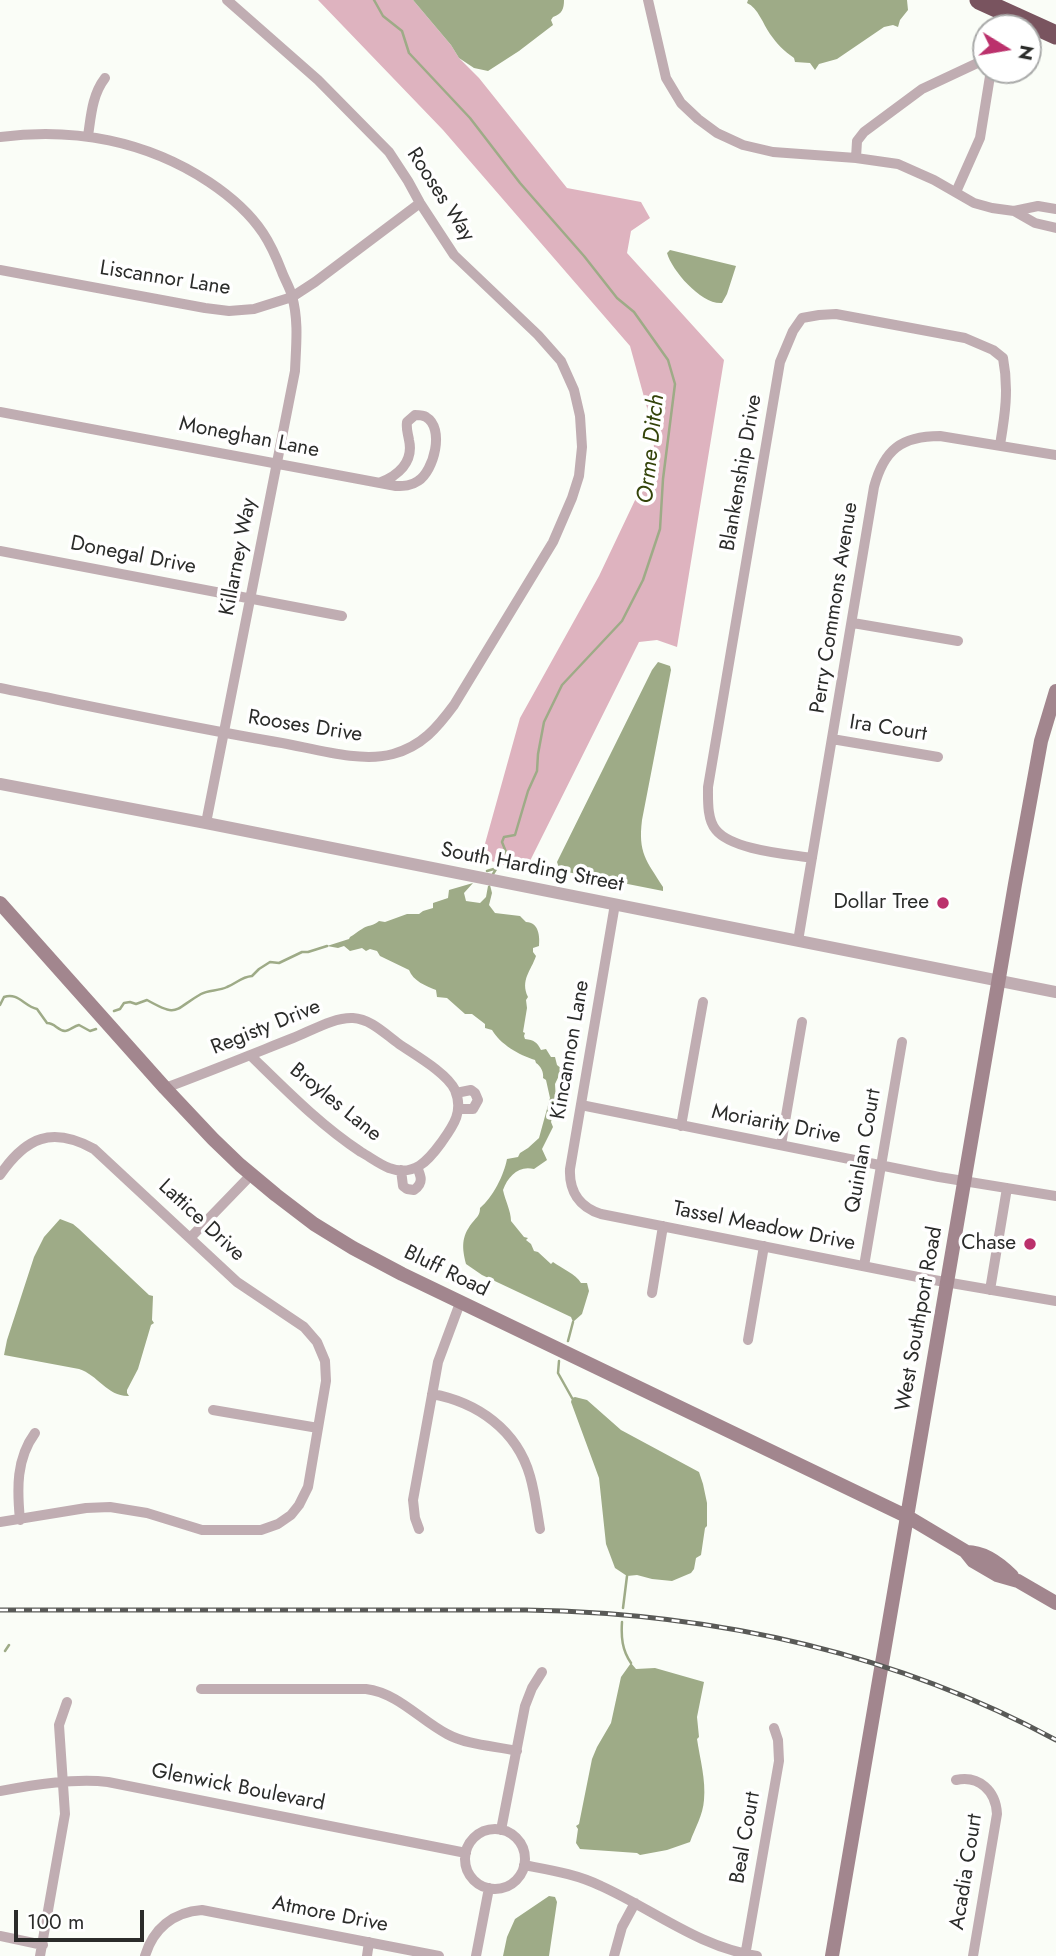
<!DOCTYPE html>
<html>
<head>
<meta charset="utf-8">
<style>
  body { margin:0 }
  #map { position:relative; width:1056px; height:1956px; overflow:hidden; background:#fafdf7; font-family:Jost,sans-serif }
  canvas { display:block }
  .north { position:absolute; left:972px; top:14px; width:70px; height:70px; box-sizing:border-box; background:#fff; border:2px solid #aaabaa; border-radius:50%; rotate:101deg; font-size:19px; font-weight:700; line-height:28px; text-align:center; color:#2b2c2a }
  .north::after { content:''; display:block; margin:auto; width:24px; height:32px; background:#bb316c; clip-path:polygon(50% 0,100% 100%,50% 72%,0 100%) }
  .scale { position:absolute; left:14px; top:1910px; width:130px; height:32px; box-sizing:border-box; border:4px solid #2b2c2a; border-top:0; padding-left:9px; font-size:21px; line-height:24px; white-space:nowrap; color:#2b2c2a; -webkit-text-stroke:5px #fff; paint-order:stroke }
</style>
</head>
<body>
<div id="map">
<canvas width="1056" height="1956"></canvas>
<div class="north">N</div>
<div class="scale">100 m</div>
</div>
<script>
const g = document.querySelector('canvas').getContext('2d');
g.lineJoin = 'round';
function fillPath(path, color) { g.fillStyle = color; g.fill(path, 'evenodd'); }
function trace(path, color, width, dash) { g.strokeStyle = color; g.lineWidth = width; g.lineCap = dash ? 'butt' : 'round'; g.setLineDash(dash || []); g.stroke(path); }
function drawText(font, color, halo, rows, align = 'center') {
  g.font = font + ' Jost,sans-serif'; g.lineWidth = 7; g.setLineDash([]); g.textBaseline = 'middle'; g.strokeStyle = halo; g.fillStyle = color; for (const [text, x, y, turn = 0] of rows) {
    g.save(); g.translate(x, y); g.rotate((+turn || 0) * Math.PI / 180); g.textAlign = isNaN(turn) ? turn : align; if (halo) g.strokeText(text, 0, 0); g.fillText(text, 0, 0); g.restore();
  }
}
fillPath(new Path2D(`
  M 318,0 L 413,0 L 451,45 L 459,58 L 479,78 L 567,188 L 641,202 L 650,218 L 631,231 L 627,253 L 724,360 L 677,647 L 657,640 L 639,642 L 525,871 L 481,858 L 520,718 L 599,576 L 655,458 L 652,426 L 630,346 L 443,130 Z`), '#deb3bf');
fillPath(new Path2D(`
  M 413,0 L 564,0 C 564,9 562,14 553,17 L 551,20 L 553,25 L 519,51 L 488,71 L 474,68 L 459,58 L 451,45 Z
  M 748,0 L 907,0 L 908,10 L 900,20 L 898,27 L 893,25 L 884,27 L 837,59 L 819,64 L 815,70 L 810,63 L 795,62 L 794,58 C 784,51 777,44 770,34 C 763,24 758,8 747,3 Z
  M 670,250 L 736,266 L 727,294 L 722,303 C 702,305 672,271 667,253 Z
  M 658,662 L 670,666 L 671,670 L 642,820 C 638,853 646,860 663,887 L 663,891 L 562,871 L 559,868 L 557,862 L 652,670 Z
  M 473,883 L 464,893 L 466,901 L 480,903 L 486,897 L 488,886 L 490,885 L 492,893 L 489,905 L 495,913 L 520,916 L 526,922 C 539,922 540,937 539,946 L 533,948 L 533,952 L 536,956 C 531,971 520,980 528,997 L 526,1000 L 527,1008 L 523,1032 L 525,1033 L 524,1036 L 525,1039 C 534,1040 537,1042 541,1050 L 546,1049 L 551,1057 L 555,1057 L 557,1065 L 562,1069 L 555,1084 L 556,1101 L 552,1107 L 554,1109 L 551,1122 L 553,1127 L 542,1149 L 547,1160 L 534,1169 C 519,1165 508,1176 503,1190 C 505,1200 511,1211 511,1221 L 524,1237 L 528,1238 L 526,1240 L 531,1244 L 534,1251 L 538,1252 L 551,1264 L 553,1262 C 561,1268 576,1274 581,1283 L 587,1283 L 589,1291 L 582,1314 L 573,1322 L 571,1317 L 482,1275 L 466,1264 C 462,1248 461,1237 472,1223 C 477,1217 480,1215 480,1208 C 493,1197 504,1175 507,1159 L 518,1157 L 520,1153 L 528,1148 L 539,1138 L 550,1098 L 546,1080 L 543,1078 C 544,1073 541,1066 536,1063 L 535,1060 C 519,1055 500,1044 492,1030 L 485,1028 L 485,1024 L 472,1014 L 465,1014 L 447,998 L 437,997 L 436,990 C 426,986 413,981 409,970 L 380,956 L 377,951 L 370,949 L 366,951 L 362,948 L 350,951 L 344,946 L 338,948 L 327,946 L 349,939 L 350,937 C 355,934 357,932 362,929 C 367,925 374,926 379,921 L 385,922 L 407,914 L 419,914 L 423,911 L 433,908 L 433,903 L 448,898 L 449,890 Z
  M 60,1219 L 73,1224 L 79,1229 L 149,1295 L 153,1296 L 152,1320 L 154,1323 L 151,1325 L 138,1369 L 127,1390 L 127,1393 L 129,1396 C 108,1397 98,1375 79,1369 L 4,1355 L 7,1340 L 34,1257 L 44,1237 Z
  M 575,1397 L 587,1400 L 621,1430 L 699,1472 L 703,1484 L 707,1503 L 707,1526 L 705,1528 L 701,1555 L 696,1558 L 694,1569 L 691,1573 L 672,1581 L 652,1579 L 637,1575 L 627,1576 L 615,1568 L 606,1544 L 599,1478 L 571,1402 L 572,1398 Z
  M 631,1663 L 636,1669 L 655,1668 L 704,1682 L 697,1717 L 699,1737 L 697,1739 C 700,1759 706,1780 704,1800 C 703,1815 695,1828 690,1842 L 667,1850 L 640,1855 L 637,1853 L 580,1849 L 576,1843 L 578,1829 L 576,1826 L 579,1824 L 592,1759 L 597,1747 L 611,1723 L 621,1677 Z
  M 549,1896 L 555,1897 L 557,1902 L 549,1956 L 503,1956 L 507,1937 L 515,1919 Z`), '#9eab87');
trace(new Path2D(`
  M 374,0 L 383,16 L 402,31 L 409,53 L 470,118 L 520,183 L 584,256 L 617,298 L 634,312 L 668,360 L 675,384 L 663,479 L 660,529 L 643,580 L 622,621 L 562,685 L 544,722 L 538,754 L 537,771 L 528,791 L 515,835 L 504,837 L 502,842 L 506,852 L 501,856 L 501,861 L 493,874
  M 487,871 L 497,868
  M 0,1005 L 4,997 C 18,992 24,1006 37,1009 L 47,1023 C 55,1023 57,1030 65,1031 C 69,1031 74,1026 79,1025 L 90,1031 L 96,1029
  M 114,1011 L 120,1009 L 124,1003 L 130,1002 L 136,1004 L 147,1000 C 179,1018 173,1010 201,994 C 208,990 219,991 227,987 C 237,983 241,977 252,976 L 259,969 L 270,962 L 279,963 L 302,952 L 308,952 L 327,946
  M 568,1341 L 573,1322
  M 559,1361 L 558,1373 L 572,1398
  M 623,1608 L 627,1576
  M 622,1622 C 621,1637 622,1650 631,1663
  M 5,1651 L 9,1645`), '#9eab87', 2.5);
trace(new Path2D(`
  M 648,0 L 666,78 L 681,103 L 698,119 L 717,133 L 743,145 L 773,152 L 856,158 L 898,164 L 934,180 L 974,203 L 992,208 L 1014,211 L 1038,206 L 1056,209
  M 88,136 C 91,116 92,95 105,78
  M 0,137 C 74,127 147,141 209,182 C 230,196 249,212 263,233 C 271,245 277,259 282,272 C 285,280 290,288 292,296 C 299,321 296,346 295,371 L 206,823
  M 856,158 L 857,141 L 864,132 L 922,89 L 986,59
  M 956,192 L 980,138 L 991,70
  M 1014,211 L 1035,223 L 1056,228
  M 0,270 L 205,308 L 229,311 L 254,309 L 292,297 L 315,282 L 420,203
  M 0,412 L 396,486 C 404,486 411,486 418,481 C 434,471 445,428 426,417 C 423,415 419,415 415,415 L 407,422 C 406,430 408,433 409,440 C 414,462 398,476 379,483
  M 0,551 L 342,616
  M 853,623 L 958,641
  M 0,688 C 94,707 188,727 282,743 C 315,749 361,763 393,754 C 422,746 437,728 454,705 L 553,542 L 572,498 L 579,476 L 582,447 L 580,416 L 574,390 L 561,361 L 538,335 L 454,255 L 420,203 L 408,181 L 389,152 L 318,80 L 227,0
  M 832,739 L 938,757
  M 812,858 C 788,854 732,850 716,830 C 707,820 708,800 708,787 L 780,362 L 793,331 L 802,318 L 819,315 L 836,314 L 965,338 L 993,350 L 1003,358 C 1009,389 1005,415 1000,445
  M 615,904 L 570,1169 C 569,1191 579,1207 601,1214 L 928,1279 L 1056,1301
  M 798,941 L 874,487 C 884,450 901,436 940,436 L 1056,455
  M 165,1088 C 208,1072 250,1055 293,1038 C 311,1031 334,1017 353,1018 C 371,1019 385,1034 399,1044 C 415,1055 447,1073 455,1090 C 464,1112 453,1126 441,1143 C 428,1161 414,1177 389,1168 C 379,1164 370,1157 361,1152 C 320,1125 285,1089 250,1055
  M 456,1093 L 471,1090 L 475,1093 L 478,1100 L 473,1109 L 458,1109
  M 581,1105 L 939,1177 L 1056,1196
  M 681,1126 L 703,1002
  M 781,1145 L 802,1022
  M 401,1170 L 403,1186 L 407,1189 L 414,1190 C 424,1183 421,1176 417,1167
  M 0,1175 C 26,1137 52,1126 94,1149 L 237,1282 L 304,1327 L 317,1342 L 325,1361 L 326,1381 L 308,1487 L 299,1505 L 291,1515 L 278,1524 L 261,1530 L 202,1530 L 147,1513 L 110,1507 L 86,1508 L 0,1522
  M 191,1237 L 251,1175
  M 864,1266 L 902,1042
  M 990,1290 L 1007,1188
  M 652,1293 L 663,1226
  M 748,1340 L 764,1246
  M 432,1394 C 477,1402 517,1430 530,1476 C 535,1493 537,1512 540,1529
  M 213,1410 L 318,1428
  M 20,1520 C 17,1489 16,1459 35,1433
  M 419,1529 L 415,1518 L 413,1500 L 438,1362 L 460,1303
  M 201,1689 L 366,1689 C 398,1693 420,1720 447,1734 C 467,1745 495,1746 517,1751
  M 956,1780 C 979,1775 996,1791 997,1814 L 973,1956
  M 0,1791 C 33,1785 74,1778 108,1782 L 466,1853
  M465 1859a30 30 0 1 1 60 0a30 30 0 1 1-60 0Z
  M 501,1830 L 525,1706 L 532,1688 L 542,1672
  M 524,1865 C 550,1870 577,1874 601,1886 C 654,1910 699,1947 757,1956
  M 0,1936 L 43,1945
  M 40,1956 L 65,1814 L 59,1725 L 67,1702
  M 145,1956 C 153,1929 173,1912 202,1910 L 439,1956
  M 367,1956 L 369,1942
  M 476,1956 L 489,1888
  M 614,1956 L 622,1927 L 635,1903
  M 745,1956 L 779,1761 L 778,1740 L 774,1728`), '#c0adb2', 10);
trace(new Path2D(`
  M 0,784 L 206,823 L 1056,992`), '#c0adb2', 12);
trace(new Path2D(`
  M 0,903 L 165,1088 L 213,1139 L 240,1165 L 276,1195 L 314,1224 L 353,1248 L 402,1274 L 908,1517 L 965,1551 L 973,1561 L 997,1575 L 1018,1581 L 1056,1603
  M 967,1552 C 984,1552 1000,1564 1012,1576
  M 832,1956 L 1015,884 L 1041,741 L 1056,691`), '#a2868e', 14);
trace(new Path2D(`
  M 979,0 L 1056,35`), '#79545f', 19);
const rail = new Path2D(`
  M 0,1610 L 526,1610 C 711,1613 893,1652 1056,1740`);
trace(rail, '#595a57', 5);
trace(rail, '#fff', 2.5, [8]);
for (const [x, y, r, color] of [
  [943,903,7,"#bb316c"],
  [1030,1244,7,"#bb316c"]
]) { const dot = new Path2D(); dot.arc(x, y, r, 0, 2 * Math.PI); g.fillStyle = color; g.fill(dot); trace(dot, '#fff', 2.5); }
drawText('21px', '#2b2c2a', '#fff', [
  ["Rooses Way",440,195,57],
  ["Liscannor Lane",165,279,9],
  ["Moneghan Lane",249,438,11],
  ["Blankenship Drive",742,473,-80],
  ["Donegal Drive",133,556,11],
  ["Killarney Way",239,557,-79],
  ["Perry Commons Avenue",835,608,-81],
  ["Rooses Drive",305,727,9],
  ["Ira Court",888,729,9],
  ["South Harding Street",532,868,11],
  ["Registy Drive",266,1028,-22],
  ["Kincannon Lane",571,1050,-80],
  ["Broyles Lane",335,1103,39],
  ["Moriarity Drive",776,1125,11],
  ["Quinlan Court",864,1151,-80],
  ["Lattice Drive",201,1221,43],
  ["Tassel Meadow Drive",764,1227,11],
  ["Bluff Road",446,1272,26],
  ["West Southport Road",920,1319,-80],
  ["Glenwick Boulevard",238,1788,11],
  ["Beal Court",746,1838,-80],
  ["Acadia Court",967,1872,-81],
  ["Atmore Drive",330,1915,11]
]);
drawText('21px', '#2b2c2a', '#fff', [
  ["Dollar Tree",929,903],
  ["Chase",1016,1244]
], 'right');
drawText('italic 23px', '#34440a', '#fff', [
  ["Orme Ditch",652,449,-84]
]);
</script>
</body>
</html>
